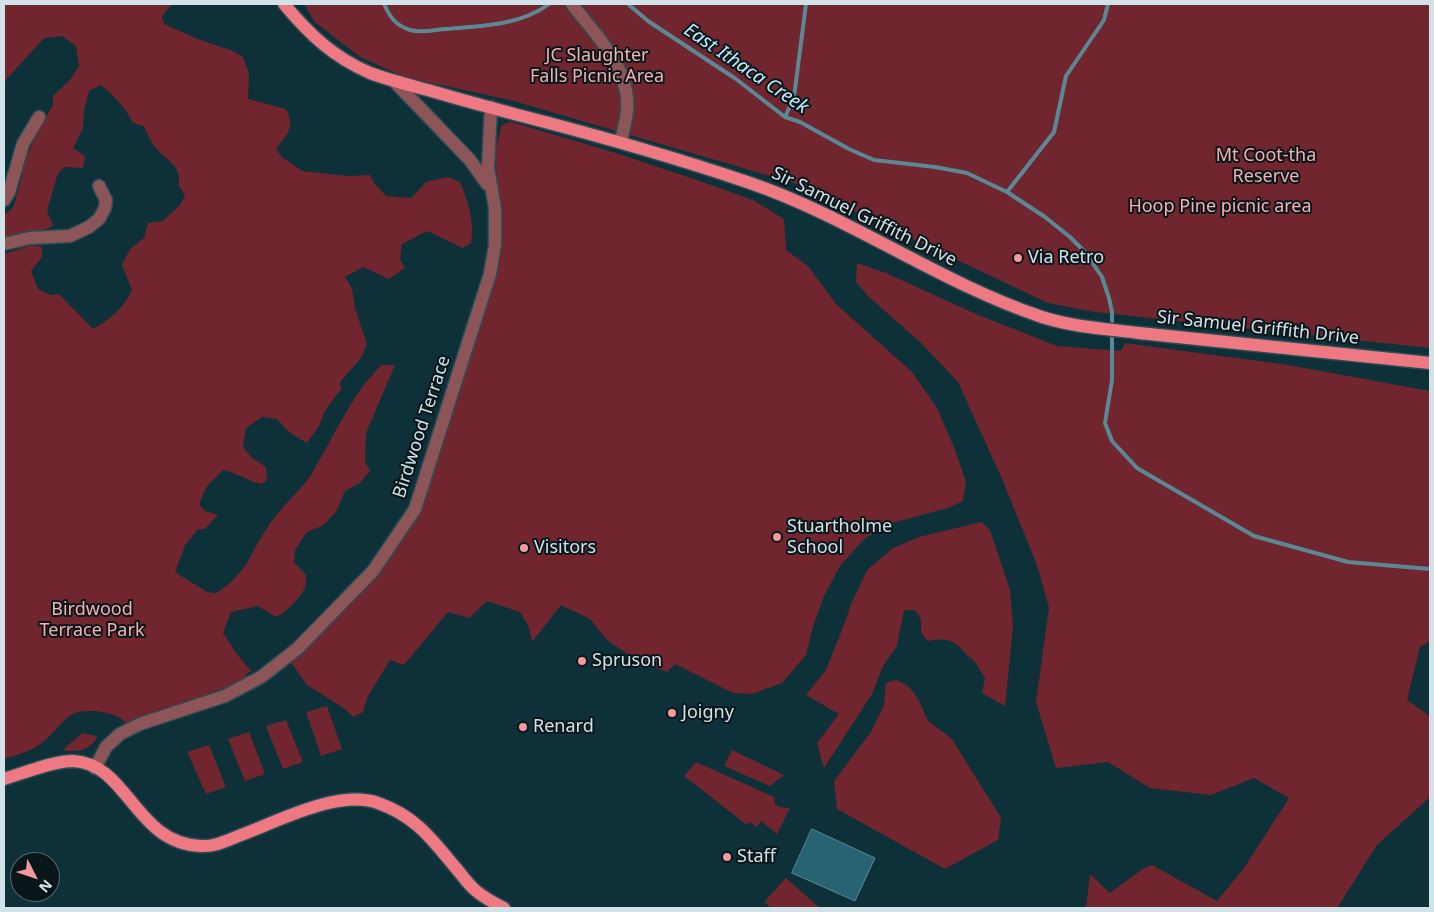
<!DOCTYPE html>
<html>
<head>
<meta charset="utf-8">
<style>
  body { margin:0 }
  #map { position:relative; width:1434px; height:912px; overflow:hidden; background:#0d3039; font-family:"Noto Sans",sans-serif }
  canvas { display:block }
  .frame { position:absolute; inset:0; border:5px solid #d1e3e8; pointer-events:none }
  .north { position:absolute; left:10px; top:852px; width:50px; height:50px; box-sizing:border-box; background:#08161a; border:1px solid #58686c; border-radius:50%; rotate:131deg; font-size:14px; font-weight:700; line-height:20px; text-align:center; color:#d1e3e8 }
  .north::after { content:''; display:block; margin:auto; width:18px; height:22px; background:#f49a9f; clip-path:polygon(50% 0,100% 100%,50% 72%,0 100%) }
</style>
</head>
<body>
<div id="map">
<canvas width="1434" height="912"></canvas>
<div class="frame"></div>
<div class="north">N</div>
</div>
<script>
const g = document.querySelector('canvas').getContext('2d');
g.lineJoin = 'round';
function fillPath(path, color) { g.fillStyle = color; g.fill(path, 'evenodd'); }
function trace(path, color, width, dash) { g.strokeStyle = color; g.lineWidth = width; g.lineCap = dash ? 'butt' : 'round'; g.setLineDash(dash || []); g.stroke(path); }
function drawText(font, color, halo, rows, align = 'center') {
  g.font = font + ' "Noto Sans",sans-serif'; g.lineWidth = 4; g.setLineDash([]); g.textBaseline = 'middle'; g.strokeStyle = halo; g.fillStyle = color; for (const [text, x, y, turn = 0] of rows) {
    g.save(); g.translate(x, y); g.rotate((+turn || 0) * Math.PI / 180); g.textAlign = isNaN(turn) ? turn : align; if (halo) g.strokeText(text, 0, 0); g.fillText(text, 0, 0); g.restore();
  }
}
fillPath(new Path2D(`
  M 4,4 L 172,4 L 162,16 L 164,24 L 200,40 L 231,50 L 243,57 L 249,74 L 248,99 L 286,109 C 295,129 288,133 276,149 L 282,157 L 302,171 L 348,176 L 370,175 L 374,183 L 386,196 L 411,198 L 426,182 L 448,177 L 460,182 C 468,201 475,223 471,243 L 463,248 L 427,231 L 402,244 L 400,259 L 405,268 L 389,279 L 363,267 L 345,277 L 352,289 L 355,308 L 367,344 L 361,358 L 340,382 L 341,389 L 325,411 L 319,426 L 307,443 L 289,432 L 277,419 L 262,417 L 246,428 L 243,447 L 252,458 L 266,467 L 267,480 L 262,484 C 247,481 238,473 223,470 L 207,486 L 199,504 L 205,511 L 218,515 L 205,529 L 198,529 L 185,545 L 175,572 L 207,592 L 216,593 C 249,573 250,551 271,522 C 283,505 299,492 311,475 C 328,446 342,416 361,389 C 367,380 375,373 381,365 L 395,365 L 366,433 L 365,462 L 370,471 L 360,483 L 345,491 L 336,512 L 322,526 L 307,532 L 295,550 L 294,562 L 306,575 C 306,578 306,584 305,587 C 301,598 286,612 276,617 L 258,606 L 231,612 L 223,633 L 236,653 L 251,671 L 246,674 L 247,681 L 215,691 L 128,726 C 121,711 84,707 71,715 C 61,722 53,734 43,742 C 31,751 17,755 4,759 L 4,254 L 32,245 L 42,247 L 42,257 L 31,271 L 38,289 L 51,295 L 59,294 L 93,329 C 109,320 125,307 132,290 L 122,265 L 130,249 L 144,238 L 148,223 L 163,221 L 180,205 L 185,195 L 179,186 C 181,163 168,163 155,147 C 150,141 147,133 144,126 L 133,123 C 125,107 114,96 101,85 L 89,91 L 84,110 L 83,128 L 73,148 L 85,156 L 83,168 L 64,167 L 58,173 L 47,211 L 53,225 L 47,229 L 23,234 L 4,240 L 4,215 L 13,208 L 21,181 L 24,165 L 36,133 L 53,105 L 53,96 L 70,80 L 79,66 L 76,46 L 62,36 L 44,38 L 4,82 Z
  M 304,4 L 1430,4 L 1430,348 L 1095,312 L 1048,303 L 794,183 L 510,100 L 404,77 L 360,57 L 315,22 Z
  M 511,122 L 616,153 L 697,180 L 753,200 L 784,219 L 786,250 L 808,266 L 836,304 L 912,372 L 937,408 L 953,445 L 966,481 L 963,501 L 948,508 L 892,523 L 864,539 L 840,566 L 823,598 L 812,630 L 806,655 L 782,683 L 752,694 L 733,693 L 675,664 L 667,672 L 635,659 L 607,640 L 590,619 L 561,605 L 532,642 L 529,627 L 520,612 L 487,601 L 469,618 L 448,612 L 404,665 L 390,660 L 367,698 L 363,712 L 353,717 L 345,709 L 307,685 L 287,657 L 347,597 L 415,509 L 456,380 L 500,215 L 495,153 L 501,127 L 505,123 Z
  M 857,263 L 886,273 L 976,314 L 1057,346 L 1121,351 L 1125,343 L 1288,365 L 1430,391 L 1430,641 L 1420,647 L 1407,700 L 1430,716 L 1430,797 L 1377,845 L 1337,908 L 1086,908 L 1090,874 L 1110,893 L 1144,868 L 1152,865 L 1217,901 L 1244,868 L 1289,798 L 1254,778 L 1211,795 L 1150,788 L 1108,762 L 1056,768 L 1036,702 L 1049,608 L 1037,565 L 1003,481 L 958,382 L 921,343 L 868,296 L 856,282 Z
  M 981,522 L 990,530 L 1010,590 L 1013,627 L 1005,706 L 982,693 L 985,678 C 981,672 978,665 973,660 C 970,657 966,655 964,652 C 953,638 944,638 927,641 L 921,632 L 921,620 L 915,610 L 904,610 L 897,646 L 883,666 L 872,694 L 824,768 L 817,743 L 839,714 L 806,695 L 826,670 L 840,635 L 852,602 L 867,570 L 893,548 L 919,537 Z
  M 897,680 L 908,686 L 917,697 L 928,721 L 952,739 L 1001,818 L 998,840 L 945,869 L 837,809 L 834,781 L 871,732 L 884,705 L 886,683 Z
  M 327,706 L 342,749 L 321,756 L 306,712 Z
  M 286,720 L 303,762 L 283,769 L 266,726 Z
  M 249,732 L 265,774 L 245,781 L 228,739 Z
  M 82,733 L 96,736 L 97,738 C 88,751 80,751 65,751 L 64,749 Z
  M 209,745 L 226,787 L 206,794 L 187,752 Z
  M 732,750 L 784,775 L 770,786 L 724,766 Z
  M 696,762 L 774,797 L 775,804 L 780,807 L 790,808 L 777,834 L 761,821 L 756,827 L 750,822 L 747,825 L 684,776 Z
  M 786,878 L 820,908 L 771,908 L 764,902 Z`), '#71252f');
const water = new Path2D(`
  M 812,829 L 875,858 L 855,901 L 792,873 Z`);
fillPath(water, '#276372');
trace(water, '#5a8995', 1);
trace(new Path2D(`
  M 384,4 C 390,17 395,25 410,30 C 421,33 434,30 445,29 C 479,26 520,26 549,4
  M 628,4 L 648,21 L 736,79 L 785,117 L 800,122 L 849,149 L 874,160 L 935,167 L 967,173 L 1007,192 L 1045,217 L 1070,237 L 1085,252 L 1102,277 L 1109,298 L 1112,312 L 1112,380 L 1105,423 L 1112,441 L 1137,468 L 1254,536 L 1348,562 L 1430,569
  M 785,117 L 794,97 L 806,4
  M 1007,192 L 1054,132 L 1066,76 L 1104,20 L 1108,4`), '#5a8995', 4);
const minor = new Path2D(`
  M 572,4 C 595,35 631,67 627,111 C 626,121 623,131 621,141
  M 394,81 L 470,160 L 487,184
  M 4,200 L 9,192 L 23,144 L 39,117
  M 4,244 L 30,238 L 70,236 L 89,227 L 99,219 L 105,208 L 106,200 L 99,186
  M 95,768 L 106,747 L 120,734 L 140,724 L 225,696 L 261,677 L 297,649 L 373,571 L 415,509 L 490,274 L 495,245 L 495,208 L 488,168 L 491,107`);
const major = new Path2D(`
  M 284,4 C 309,34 333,57 370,73 C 389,80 409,85 428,90 C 458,99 488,107 518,115 C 596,135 674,157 750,183 C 852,218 940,283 1042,317 C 1073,327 1107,329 1139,333 L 1430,363
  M 4,779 C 24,773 53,761 73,761 C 128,763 135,844 201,846 C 215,847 228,840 241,835 C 279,821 338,789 378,803 C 415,816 431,838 455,867 C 462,875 468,884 475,890 C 484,898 494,903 504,908`);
trace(minor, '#2c4d55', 15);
trace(major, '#2c4d55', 15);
trace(minor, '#8e5558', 12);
trace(major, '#ef7983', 12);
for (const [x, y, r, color] of [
  [1018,258,5,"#f49a9f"],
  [777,537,5,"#f49a9f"],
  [524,548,5,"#f49a9f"],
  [582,661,5,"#f49a9f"],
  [672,713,5,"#f49a9f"],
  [523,727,5,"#f49a9f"],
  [727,857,5,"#f49a9f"]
]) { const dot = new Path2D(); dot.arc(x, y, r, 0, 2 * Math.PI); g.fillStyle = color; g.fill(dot); trace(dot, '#08161a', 2); }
drawText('18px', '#f7b0b3', '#08161a', [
  ["JC Slaughter",597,56],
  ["Falls Picnic Area",597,77],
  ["Mt Coot-tha",1266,156],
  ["Reserve",1266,177],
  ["Hoop Pine picnic area",1220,207],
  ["Birdwood",92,610],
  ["Terrace Park",92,631]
]);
drawText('18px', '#d1e3e8', '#08161a', [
  ["Sir Samuel Griffith Drive",864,217,26],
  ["Sir Samuel Griffith Drive",1258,328,6],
  ["Birdwood Terrace",422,427,-72]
]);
drawText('18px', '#d1e3e8', '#08161a', [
  ["Via Retro",1028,258],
  ["Stuartholme",787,527],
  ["School",787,548],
  ["Visitors",534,548],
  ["Spruson",592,661],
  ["Joigny",682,713],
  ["Renard",533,727],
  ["Staff",737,857]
], 'left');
drawText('italic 19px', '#baedfc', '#08161a', [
  ["East Ithaca Creek",746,69,34]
]);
</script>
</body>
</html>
